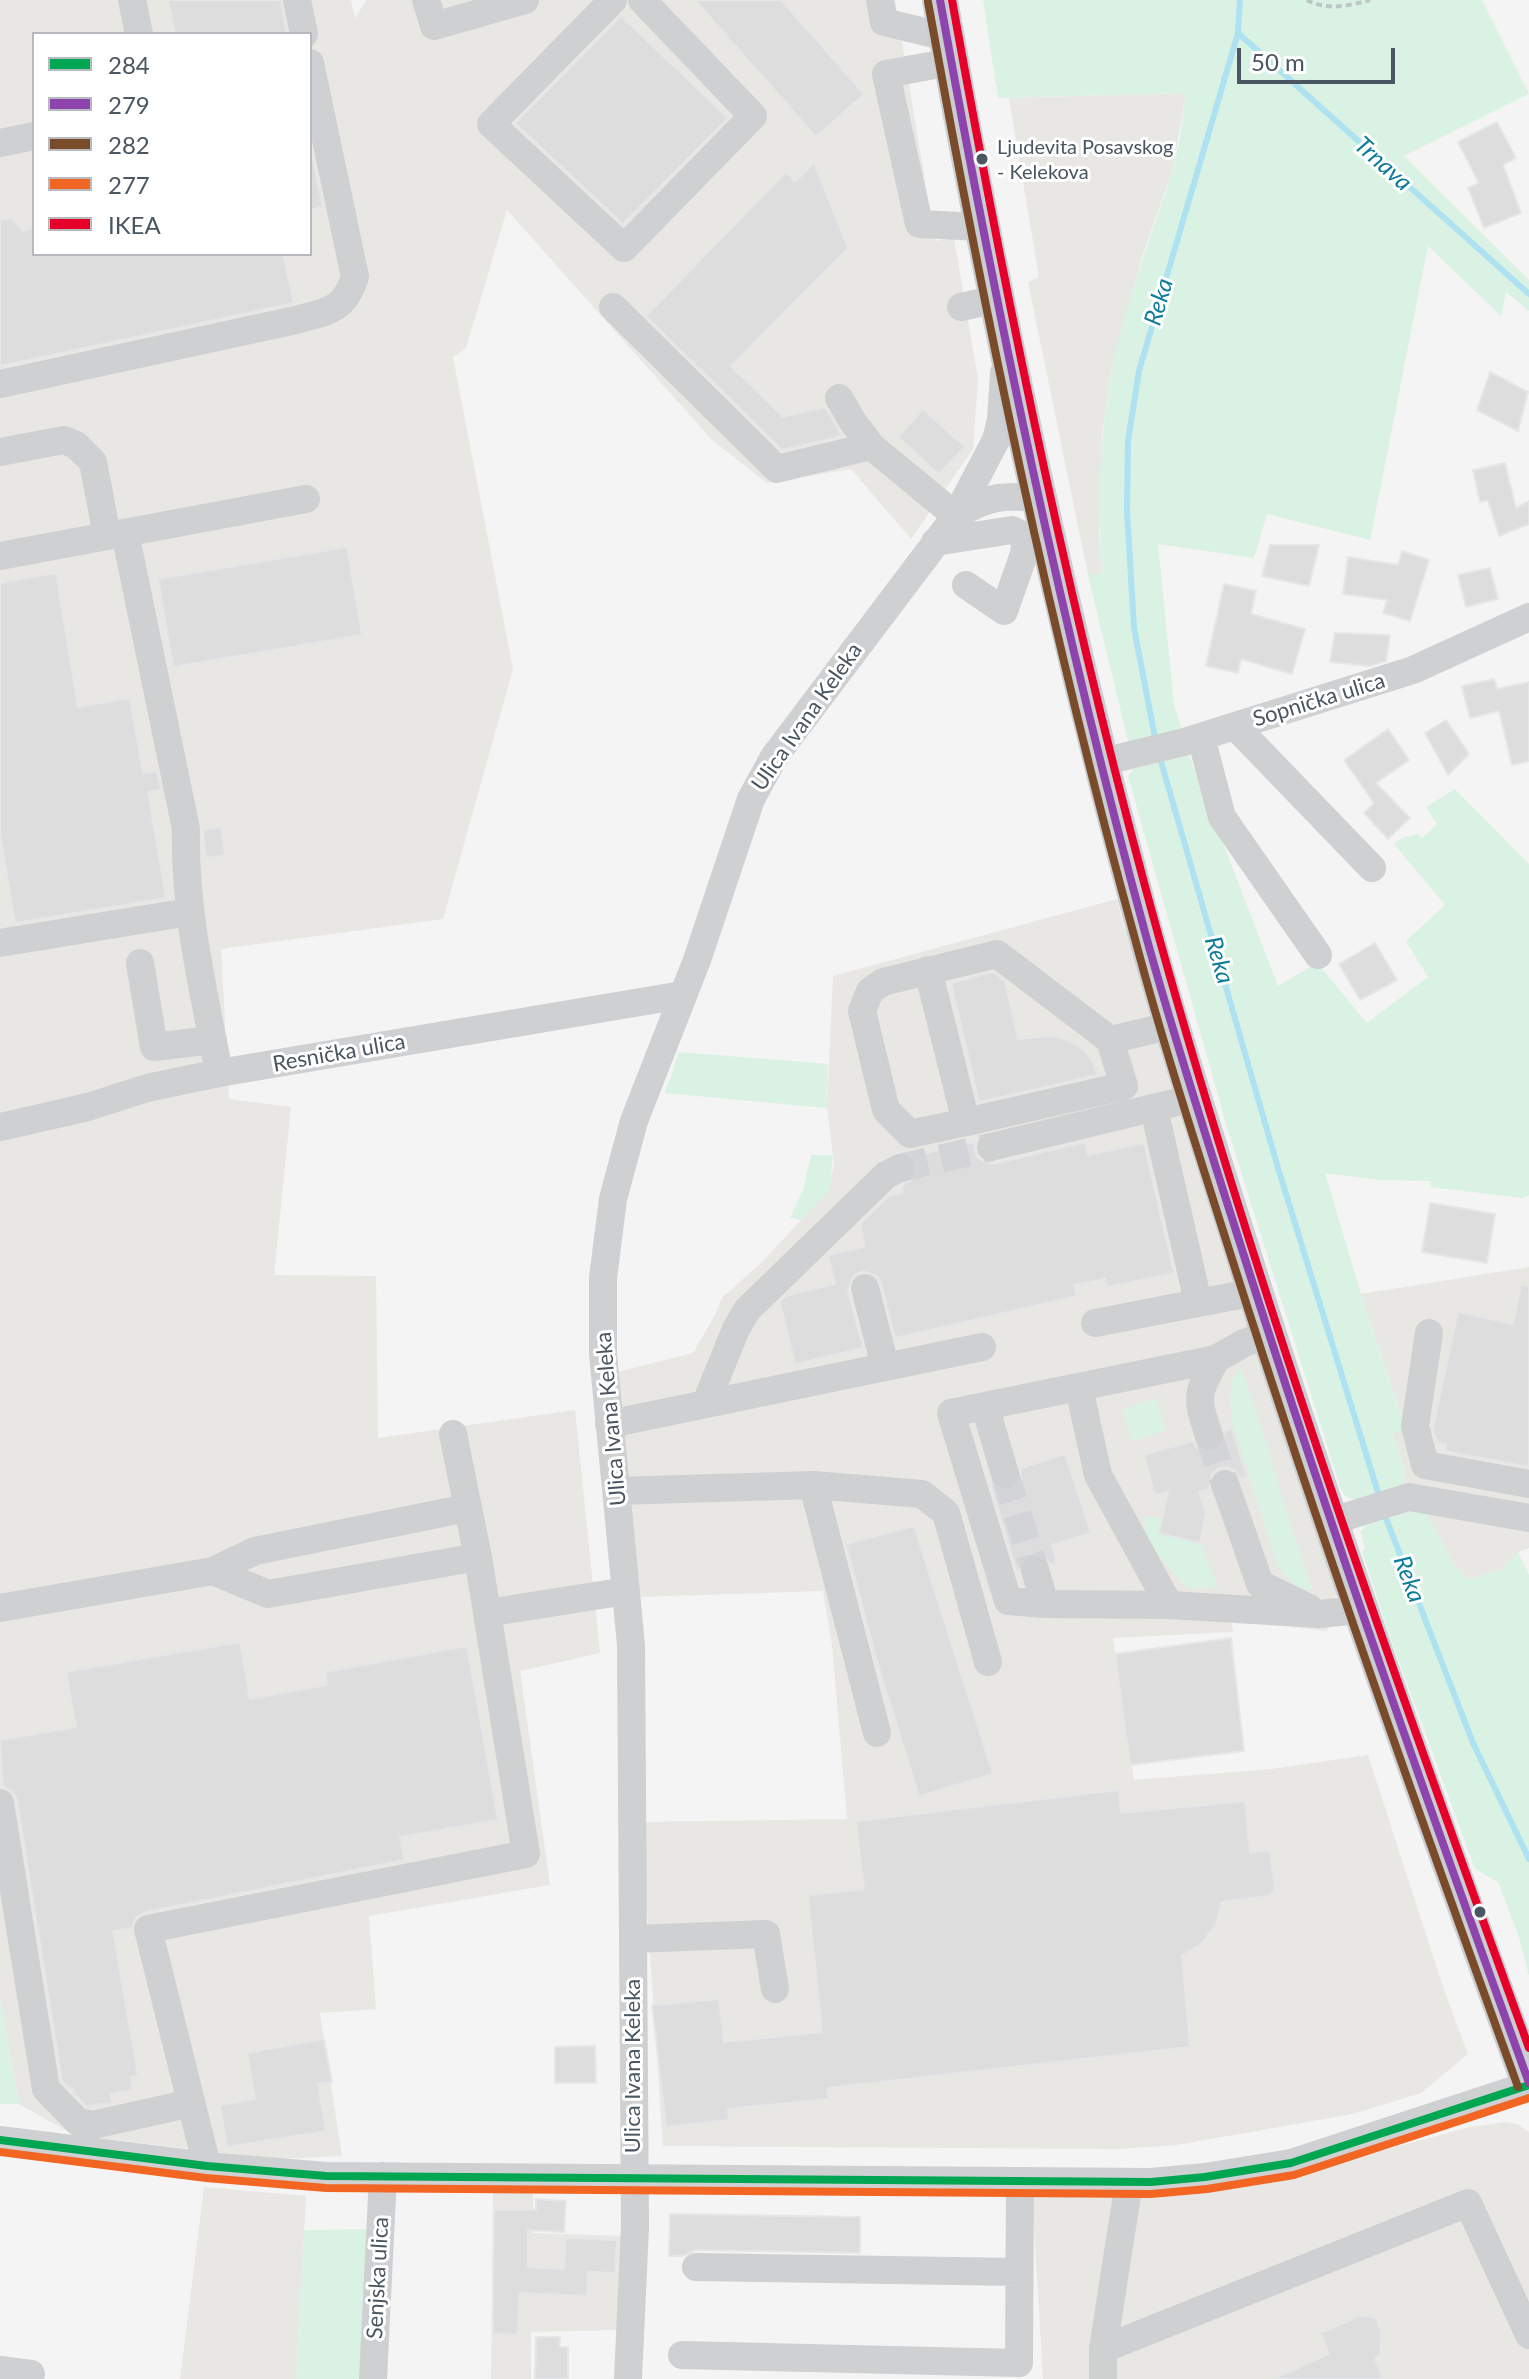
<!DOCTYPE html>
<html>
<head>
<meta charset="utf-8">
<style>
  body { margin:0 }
  #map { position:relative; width:1529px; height:2379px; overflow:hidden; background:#f4f4f4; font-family:Lato,sans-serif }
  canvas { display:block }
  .legend { position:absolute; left:32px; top:32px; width:280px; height:224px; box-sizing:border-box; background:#fff; border:2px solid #b7bbc0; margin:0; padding:10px 14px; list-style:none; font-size:24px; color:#4a5661 }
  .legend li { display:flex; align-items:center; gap:16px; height:40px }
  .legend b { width:40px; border:2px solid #b7bbc0 }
  .scale { position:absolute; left:1237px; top:48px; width:158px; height:36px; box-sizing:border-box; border:4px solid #4a5661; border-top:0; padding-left:10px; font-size:24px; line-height:28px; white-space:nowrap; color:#4a5661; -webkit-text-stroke:6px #fff; paint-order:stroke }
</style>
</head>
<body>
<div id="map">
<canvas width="1529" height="2379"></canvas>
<ul class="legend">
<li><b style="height:10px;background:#00a651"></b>284</li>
<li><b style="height:10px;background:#8e44ad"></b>279</li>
<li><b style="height:10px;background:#7a4b2a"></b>282</li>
<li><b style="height:10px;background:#f26522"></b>277</li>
<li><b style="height:10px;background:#e4002b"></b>IKEA</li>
</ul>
<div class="scale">50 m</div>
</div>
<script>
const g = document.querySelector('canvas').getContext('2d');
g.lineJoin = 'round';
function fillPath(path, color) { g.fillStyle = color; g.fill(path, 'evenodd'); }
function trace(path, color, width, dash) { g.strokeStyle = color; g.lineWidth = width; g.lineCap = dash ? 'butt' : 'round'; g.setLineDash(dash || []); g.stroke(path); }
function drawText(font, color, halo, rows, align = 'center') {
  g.font = font + ' Lato,sans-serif'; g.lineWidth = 6; g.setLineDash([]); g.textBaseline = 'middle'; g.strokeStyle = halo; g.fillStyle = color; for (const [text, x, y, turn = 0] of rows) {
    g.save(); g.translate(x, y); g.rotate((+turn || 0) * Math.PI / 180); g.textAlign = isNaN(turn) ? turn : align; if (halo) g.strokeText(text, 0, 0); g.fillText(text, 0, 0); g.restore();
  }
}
fillPath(new Path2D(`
  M 0,0 L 351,0 L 355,19 L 366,0 L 895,0 L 935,241 L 954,238 L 978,379 L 973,449 L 911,539 L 851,469 L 767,483 L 712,440 L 507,210 L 466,348 L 453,357 L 513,669 L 443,919 L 221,949 L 229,1099 L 291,1107 L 274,1275 L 376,1276 L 378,1438 L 575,1410 L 600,1653 L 520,1671 L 550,1885 L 369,1916 L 376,2009 L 320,2013 L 342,2156 L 276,2159 L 74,2135 L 19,2104 L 0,1998 ZM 34,34 L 310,34 L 310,254 L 34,254 Z
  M 1186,93 L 1173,168 L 1142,257 L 1111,372 L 1102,433 L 1099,534 L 1102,575 L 1088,575 L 1028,282 L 1039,277 L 1009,98 Z
  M 1117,899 L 1124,928 L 1141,962 L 1337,1591 L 1327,1631 L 1231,1620 L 1233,1632 L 1113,1638 L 1134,1780 L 1271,1769 L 1368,1755 L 1442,1984 L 1468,2054 L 1421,2093 L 1353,2114 L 1177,2145 L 1118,2149 L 663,2146 L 641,1822 L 847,1819 L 832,1645 L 823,1591 L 636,1597 L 613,1373 L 693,1353 L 715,1315 L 722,1298 L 762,1262 L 829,1190 L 834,1163 L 827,1108 L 833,976 Z
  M 1529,1267 L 1529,1548 L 1518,1552 L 1501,1570 L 1468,1579 L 1453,1564 L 1426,1512 L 1411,1511 L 1404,1484 L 1405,1470 L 1392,1434 L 1406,1430 L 1361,1294 Z
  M 1507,2122 L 1519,2125 L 1529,2132 L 1529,2379 L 1043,2379 L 1032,2194 L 1299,2173 L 1470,2127 Z
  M 533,2185 L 533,2233 L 624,2236 L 619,2330 L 531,2332 L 531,2379 L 491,2379 L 493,2187 Z
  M 204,2187 L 306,2196 L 296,2379 L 180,2379 Z`), '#e8e7e3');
fillPath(new Path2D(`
  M 983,0 L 1482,0 L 1529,94 L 1404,156 L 1529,280 L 1529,311 L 1506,292 L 1501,316 L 1428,246 L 1370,540 L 1267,514 L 1254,558 L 1158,544 L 1174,705 L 1183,732 L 1129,745 L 1088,575 L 1102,574 C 1097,508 1099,440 1111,374 C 1124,304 1151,239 1172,171 C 1180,146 1182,119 1186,93 L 998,98 Z
  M 1189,755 L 1278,986 L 1317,963 L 1367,1023 L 1428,977 L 1406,941 L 1445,905 L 1394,844 L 1401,838 L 1417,834 L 1422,838 L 1437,824 L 1426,807 L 1455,789 L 1529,864 L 1529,1195 L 1523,1198 L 1430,1187 L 1430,1181 L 1380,1180 L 1325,1173 L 1361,1294 L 1406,1431 L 1392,1434 L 1405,1471 L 1404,1484 C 1391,1491 1361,1505 1347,1497 C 1340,1493 1339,1481 1336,1474 L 1226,1124 L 1128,776 L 1133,769 Z
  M 679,1052 L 828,1064 L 827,1108 L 665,1093 Z
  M 811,1155 L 833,1155 L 830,1191 L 801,1220 L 790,1218 L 803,1190 Z
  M 1241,1368 C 1268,1441 1286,1517 1313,1591 L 1295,1586 L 1278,1566 L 1233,1425 L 1229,1397 L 1232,1381 Z
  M 1156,1398 L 1166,1430 L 1133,1441 L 1122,1410 Z
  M 1411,1511 L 1426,1512 L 1453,1564 L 1468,1579 L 1501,1570 L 1518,1552 L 1529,1575 L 1529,1976 L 1519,1937 L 1498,1882 L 1475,1869 L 1389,1634 L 1362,1551 L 1365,1549 L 1361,1532 L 1365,1526 Z
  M 1144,1517 L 1162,1518 L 1160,1533 L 1200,1543 L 1218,1587 L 1188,1589 C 1171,1569 1144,1545 1144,1517 Z
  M 0,1998 L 19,2104 L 0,2104 Z
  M 372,2229 L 370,2379 L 296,2379 L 304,2230 Z`), '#d9f2e3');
trace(new Path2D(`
  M 1238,33 L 1529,294
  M 1156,743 L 1134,628 L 1127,511 L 1128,441 L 1139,371 L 1238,33 L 1240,0
  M 1160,758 L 1278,1168 L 1380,1499
  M 1384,1513 L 1473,1743 L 1529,1859`), '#aee2f0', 6);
const building = new Path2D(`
  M 168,0 L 280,0 L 287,34 L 175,34 Z
  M 695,0 L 781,0 L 864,94 L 816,137 Z
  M 621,16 L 728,118 L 623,224 L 515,123 Z
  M 1497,122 L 1516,158 L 1503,165 L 1521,213 L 1484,228 L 1468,188 L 1479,183 L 1458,142 Z
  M 313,160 L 323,207 L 310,210 L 310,161 Z
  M 814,163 L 848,248 L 731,366 L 783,417 L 825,407 L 842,436 L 782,450 L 646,316 L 786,172 L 795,182 Z
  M 12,218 L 23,231 L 34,228 L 34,254 L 283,254 L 294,303 L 0,366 L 0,220 Z
  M 1490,372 L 1528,392 L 1518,431 L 1477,410 Z
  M 923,409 L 965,447 L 939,474 L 898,437 Z
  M 1505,463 L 1516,508 L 1529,501 L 1529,524 L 1499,536 L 1488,500 L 1480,502 L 1473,470 Z
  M 1270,545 L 1319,545 L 1309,586 L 1262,576 Z
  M 347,547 L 362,635 L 173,667 L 158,579 Z
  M 1402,551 L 1429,560 L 1410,621 L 1383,613 L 1387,600 L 1343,594 L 1348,557 L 1398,565 Z
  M 1490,568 L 1498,599 L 1466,607 L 1458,575 Z
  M 56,573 L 78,707 L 130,698 L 143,773 L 157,771 L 161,790 L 148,792 L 166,898 L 15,923 L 0,834 L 0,583 Z
  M 1224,584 L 1256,591 L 1251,614 L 1305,629 L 1292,674 L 1241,659 L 1238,673 L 1206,666 Z
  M 1335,633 L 1390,635 L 1386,661 L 1370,666 L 1330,662 Z
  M 1494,679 L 1497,689 L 1529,682 L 1529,761 L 1512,765 L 1499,711 L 1470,718 L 1462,686 Z
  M 1446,720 L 1469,754 L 1448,775 L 1425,733 Z
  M 1388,729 L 1409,760 L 1376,783 L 1410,818 L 1388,839 L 1364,813 L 1374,803 L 1344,760 Z
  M 221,827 L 225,855 L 206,858 L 203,830 Z
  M 1375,943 L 1397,980 L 1360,1000 L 1339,964 Z
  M 993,972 L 1005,981 L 1018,1039 L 1049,1036 L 1065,1039 L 1084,1050 L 1093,1062 L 1097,1075 L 979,1102 L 951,983 Z
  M 975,1142 L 974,1150 L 978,1158 L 985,1163 L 994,1164 L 1085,1142 L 1088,1155 L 1144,1143 L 1174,1273 L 1107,1287 L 1105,1279 L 1074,1285 L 1077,1296 L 895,1338 L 881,1283 L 877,1276 L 862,1271 L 853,1276 L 848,1291 L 863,1348 L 795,1364 L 780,1302 L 785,1296 L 835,1284 L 828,1255 L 864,1247 L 861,1223 L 889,1196 L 903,1193 L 902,1186 L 914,1178 L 917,1170 L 912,1156 Z
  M 1430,1203 L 1495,1214 L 1487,1263 L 1422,1252 Z
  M 1521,1285 L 1529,1286 L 1529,1467 L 1445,1451 L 1446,1444 L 1437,1442 L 1433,1428 L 1458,1312 L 1513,1324 Z
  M 1232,1429 L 1247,1477 L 1241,1479 L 1235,1471 L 1227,1467 L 1219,1468 L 1212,1474 L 1209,1489 L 1199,1492 L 1206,1513 L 1200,1543 L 1159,1533 L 1168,1492 L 1155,1495 L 1144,1455 L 1193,1441 L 1198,1449 L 1213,1452 L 1222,1447 L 1225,1431 Z
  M 1065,1454 L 1091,1533 L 1052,1545 L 1057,1563 L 1051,1564 L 1040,1554 L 1029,1554 L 1022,1559 L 1018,1575 L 989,1479 L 1000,1490 L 1011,1490 L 1021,1479 L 1021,1468 Z
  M 914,1526 L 993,1774 L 919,1796 L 875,1655 L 846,1544 Z
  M 1231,1638 L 1244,1751 L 1130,1765 L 1115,1654 Z
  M 240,1642 L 250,1699 L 327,1685 L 325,1672 L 467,1646 L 498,1820 L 400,1837 L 404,1860 L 145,1912 L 136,1917 L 132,1928 L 113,1931 L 138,2075 L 131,2077 L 133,2090 L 110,2094 L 112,2103 L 87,2106 L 74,2094 L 73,2088 L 69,2088 L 62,2081 L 17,1800 L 13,1792 L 3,1787 L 0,1740 L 76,1727 L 66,1672 Z
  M 1119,1790 L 1121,1813 L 1245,1801 L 1250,1853 L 1270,1850 L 1275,1889 L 1269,1896 L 1222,1902 L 1216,1924 L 1201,1944 L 1182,1956 L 1190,2047 L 827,2088 L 829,2099 L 728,2109 L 729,2120 L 666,2127 L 652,2005 L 719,1999 L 724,2042 L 822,2032 L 808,1895 L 864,1889 L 856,1821 Z
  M 324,2039 L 332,2082 L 318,2084 L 326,2131 L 227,2147 L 220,2105 L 255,2099 L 247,2053 Z
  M 595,2046 L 596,2083 L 555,2083 L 555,2047 Z
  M 536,2199 L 566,2201 L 564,2232 L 528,2230 L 528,2267 L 564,2269 L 566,2238 L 617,2240 L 615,2273 L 588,2272 L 587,2296 L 519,2293 L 518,2335 L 493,2334 L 494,2210 L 536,2210 Z
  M 670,2214 L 860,2217 L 860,2253 L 696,2250 L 683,2256 L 669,2256 Z
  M 1362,2315 L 1376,2318 L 1381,2332 L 1380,2354 L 1375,2359 L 1383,2379 L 1273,2379 L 1329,2354 L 1321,2333 Z
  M 536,2337 L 560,2337 L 559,2347 L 568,2347 L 568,2379 L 535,2379 Z`);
fillPath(building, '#ddddde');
trace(building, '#e5e6e7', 2);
trace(new Path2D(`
  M 900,1168 L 991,1147
  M 1209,1436 L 1225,1484
  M 1005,1474 L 1035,1570`), '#d2d4d7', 28, [28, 14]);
trace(new Path2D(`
  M 1307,0 C 1327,11 1348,6 1370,0`), '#bcc7c4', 4, [6, 4]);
trace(new Path2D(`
  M 132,0 L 139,34
  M 297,0 L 304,34
  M 426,0 L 434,26 L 525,0
  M 613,0 L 491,124 L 624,248 L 753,116 L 642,0
  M 880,0 L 884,22 L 946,37
  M 951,62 L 886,74 L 919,224 L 981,227
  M 0,143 L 34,136
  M 613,307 L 777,469 L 871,446 L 956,516 L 996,440 L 1001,420 L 1004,373
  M 961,307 L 997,299
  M 0,384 L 296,320 C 328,311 344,311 355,277 L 310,63
  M 839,398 L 853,422 L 871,446
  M 0,452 L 64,440 L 76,445 L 93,462 L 107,536
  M 125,533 L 186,829 C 184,912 204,992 219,1073
  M 935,542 L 1012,530 L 1026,537 L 1051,556
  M 0,556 L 306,499
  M 966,585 L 1004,611 L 1024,554 L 1026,537
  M 1235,726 L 1372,868
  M 1201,737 L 1222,817 L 1318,955
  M 1102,762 L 1184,742 L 1413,670 L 1529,617
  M 0,943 L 189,912
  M 140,963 L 154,1047 L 213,1040
  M 928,970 L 966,1122 L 1124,1086 L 1110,1040
  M 1154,1109 L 1198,1302
  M 966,1122 L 910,1134 L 886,1110 L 862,1011 L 870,991 L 883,982 L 997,954 L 1110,1040 L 1173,1025
  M 0,1127 L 88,1107 L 147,1088 L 219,1073 L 682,995
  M 991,1147 L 1194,1098
  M 865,1288 L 885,1366
  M 1095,1323 L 1255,1292
  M 1429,1333 L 1415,1426 L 1425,1465 L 1529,1484
  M 1079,1388 L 1098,1475 L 1169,1605
  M 706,1403 L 736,1329 L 747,1310 L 886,1175 L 900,1168
  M 985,1406 L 951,1413 L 1008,1601 L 1045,1604
  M 609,1424 L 982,1347
  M 1209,1436 C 1196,1396 1196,1396 1216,1359
  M 1005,1474 L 985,1406 L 1216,1359 L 1244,1343 L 1268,1335
  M 1225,1484 L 1260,1584 L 1309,1608
  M 813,1485 L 877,1733
  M 617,1491 L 813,1485 L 922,1494 L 946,1513 L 988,1662
  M 1329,1522 L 1409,1497 L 1529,1518
  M 1035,1570 L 1045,1604 L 1169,1605 L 1320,1614 L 1359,1610
  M 213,1571 L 268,1594 L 478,1557
  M 0,1608 L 213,1571 L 255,1551 L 467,1508
  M 487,1613 L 626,1591
  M 0,1803 L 46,2089 L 78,2122 L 93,2125 L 191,2103
  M 633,1939 L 766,1934 L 775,1989
  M 0,2140 L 207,2166 L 326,2176 L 1151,2182 L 1205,2177 L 1291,2163 L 1529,2085
  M 207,2166 L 148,1929 L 526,1854 L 478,1557 L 453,1434
  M 696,2267 L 1019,2272
  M 1103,2349 L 1129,2182
  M 682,2355 L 1019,2363 L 1020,2181
  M 0,2370 L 31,2374 L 30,2379
  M 373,2379 L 383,2176
  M 628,2379 L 635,2227 L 631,1645 L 603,1354 L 603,1278 L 613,1199 L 634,1121 L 697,960 L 751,799 L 774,757 L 956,516 C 987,496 1003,495 1039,498
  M 1103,2379 L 1103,2349 L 1468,2203 L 1529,2335`), '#ced0d2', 28);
trace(new Path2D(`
  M 940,0 C 993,300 1057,599 1135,894 C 1164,1006 1200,1117 1235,1228 C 1325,1516 1426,1800 1529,2083`), '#caced1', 36);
trace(new Path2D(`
  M 0,2140 L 207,2166 L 326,2176 L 1151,2182 L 1205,2177 L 1291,2163 L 1529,2085`), '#00a651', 8);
trace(new Path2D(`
  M 940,0 C 997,314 1062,628 1146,936 C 1176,1045 1211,1152 1245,1259 C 1333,1536 1430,1810 1529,2083`), '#8e44ad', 8);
trace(new Path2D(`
  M 928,2 C 985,317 1050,630 1135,939 C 1164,1048 1199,1155 1233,1262 C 1321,1540 1419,1814 1518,2087`), '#7a4b2a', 8);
trace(new Path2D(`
  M 0,2152 L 206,2178 L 326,2188 L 1151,2194 L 1207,2189 L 1294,2175 L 1529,2098`), '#f26522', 8);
trace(new Path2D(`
  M 952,0 C 1009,316 1074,631 1160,941 C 1264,1314 1397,1684 1529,2048`), '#e4002b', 8);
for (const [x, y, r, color] of [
  [982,159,7,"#4a5661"],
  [1480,1912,7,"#4a5661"]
]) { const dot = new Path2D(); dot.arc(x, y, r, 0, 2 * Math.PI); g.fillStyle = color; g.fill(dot); trace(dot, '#fff', 3); }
drawText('20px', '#4a5661', '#fff', [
  ["Ljudevita Posavskog",997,148],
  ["- Kelekova",997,173]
], 'left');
drawText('22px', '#4a5661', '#fff', [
  ["Sopnička ulica",1319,700,-17],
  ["Ulica Ivana Keleka",807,717,-55],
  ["Resnička ulica",339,1053,-10],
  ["Ulica Ivana Keleka",611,1419,-95],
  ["Ulica Ivana Keleka",633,2066,-90],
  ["Senjska ulica",378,2278,-87]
]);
drawText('italic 24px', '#0c7c9b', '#fff', [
  ["Trnava",1383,164,42],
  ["Reka",1159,302,-74],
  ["Reka",1219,960,73],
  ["Reka",1409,1579,69]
]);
</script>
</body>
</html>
